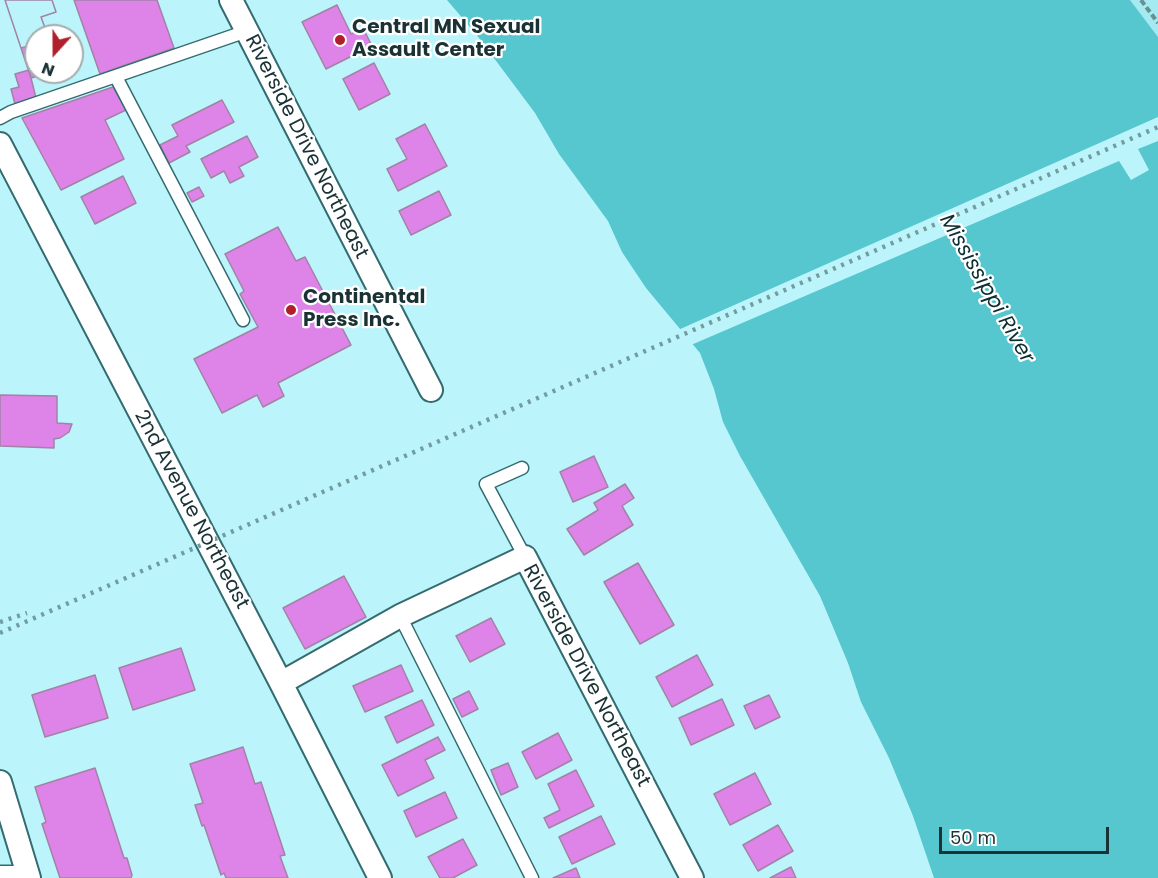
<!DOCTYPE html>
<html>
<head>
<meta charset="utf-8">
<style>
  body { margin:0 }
  #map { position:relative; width:1158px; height:878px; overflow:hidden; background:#bbf5fb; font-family:Poppins,sans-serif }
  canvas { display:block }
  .north { position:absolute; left:24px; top:24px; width:60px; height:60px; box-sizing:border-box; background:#fff; border:2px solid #a4adae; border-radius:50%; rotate:201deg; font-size:16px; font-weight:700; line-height:24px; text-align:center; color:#1b3234 }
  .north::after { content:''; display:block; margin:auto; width:21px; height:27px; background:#b11f2b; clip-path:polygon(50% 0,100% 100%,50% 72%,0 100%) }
  .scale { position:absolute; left:939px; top:827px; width:170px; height:27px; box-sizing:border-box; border:3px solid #1b3234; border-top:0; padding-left:8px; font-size:18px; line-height:21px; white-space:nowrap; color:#1b3234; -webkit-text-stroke:4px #fff; paint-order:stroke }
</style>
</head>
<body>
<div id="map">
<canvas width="1158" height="878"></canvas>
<div class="north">N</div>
<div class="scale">50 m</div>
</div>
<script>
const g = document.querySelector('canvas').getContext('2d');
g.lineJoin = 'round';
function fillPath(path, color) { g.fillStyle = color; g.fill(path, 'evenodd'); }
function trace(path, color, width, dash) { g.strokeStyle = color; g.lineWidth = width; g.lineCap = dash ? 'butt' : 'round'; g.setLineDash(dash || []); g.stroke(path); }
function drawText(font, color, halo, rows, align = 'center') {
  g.font = font + ' Poppins,sans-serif'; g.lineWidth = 4.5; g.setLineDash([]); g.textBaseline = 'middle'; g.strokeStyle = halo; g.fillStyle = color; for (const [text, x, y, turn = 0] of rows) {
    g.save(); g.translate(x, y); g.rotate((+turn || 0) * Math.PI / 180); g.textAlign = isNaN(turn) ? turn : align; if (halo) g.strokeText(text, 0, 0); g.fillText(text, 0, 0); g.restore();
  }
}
fillPath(new Path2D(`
  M 1130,0 L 1158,0 L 1158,37 L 1153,31 Z`), '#a6eaf1');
fillPath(new Path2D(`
  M 447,0 L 1130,0 L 1158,37 L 1158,878 L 934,878 L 913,816 L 889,758 L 861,702 L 848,663 L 820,596 L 740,456 L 723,422 L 714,389 L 700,353 L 646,288 L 622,252 L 608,221 L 559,154 L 535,113 L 476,34 Z`), '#56c6cf');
fillPath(new Path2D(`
  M 1158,117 L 1158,141 L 1138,149 L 1149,170 L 1131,180 L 1119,161 L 691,345 L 678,330 Z`), '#bbf5fb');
const building = new Path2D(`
  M 5,0 L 52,0 L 56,12 L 41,17 L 48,36 L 36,36 L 35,45 L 36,72 L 45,74 L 31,78 Z
  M 5,0 L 52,0 L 56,12 L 41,17 L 48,36 L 36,36 L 36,44 L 21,48 Z
  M 74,0 L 157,0 L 174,48 L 100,74 Z
  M 337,5 L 351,34 L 363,28 L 372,46 L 326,69 L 302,22 Z
  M 374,63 L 390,94 L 359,110 L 343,79 Z
  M 29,70 L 36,98 L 15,104 L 11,89 L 19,87 L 15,74 Z
  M 113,87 L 126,110 L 105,120 L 124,159 L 61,190 L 22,118 Z
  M 222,100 L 234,122 L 186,146 L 190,152 L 169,163 L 160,145 L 178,136 L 172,125 Z
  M 425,124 L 447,166 L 398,191 L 387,169 L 407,159 L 396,139 Z
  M 247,136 L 258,157 L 239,167 L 244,176 L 230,183 L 224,171 L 211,178 L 201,159 Z
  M 123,176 L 136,203 L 95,224 L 81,197 Z
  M 199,187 L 204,196 L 192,202 L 187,193 Z
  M 439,191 L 451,215 L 411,235 L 399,211 Z
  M 278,227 L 296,261 L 305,257 L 351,345 L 278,383 L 284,396 L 263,407 L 257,395 L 222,413 L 194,359 L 258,327 L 240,294 L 244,291 L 225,254 Z
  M 0,395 L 57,396 L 57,423 L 72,424 L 69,432 L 60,438 L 54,439 L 54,448 L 0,446 Z
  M 594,456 L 608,487 L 573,502 L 560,472 Z
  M 625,484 L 634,498 L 622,506 L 633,525 L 584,555 L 567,529 L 598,510 L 594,503 Z
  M 638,563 L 674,625 L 640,644 L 604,582 Z
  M 344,576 L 366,617 L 305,649 L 283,608 Z
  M 491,618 L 505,644 L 470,662 L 456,636 Z
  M 181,648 L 195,690 L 133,710 L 119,668 Z
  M 697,655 L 713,685 L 672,707 L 656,677 Z
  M 401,665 L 413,691 L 365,712 L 353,686 Z
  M 95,675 L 108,718 L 45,737 L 32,695 Z
  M 469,691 L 478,709 L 462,717 L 453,699 Z
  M 769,695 L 780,717 L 755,729 L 744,706 Z
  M 722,699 L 734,725 L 691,745 L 679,718 Z
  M 422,700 L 434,725 L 397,743 L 385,717 Z
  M 558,733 L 572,760 L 536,779 L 522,752 Z
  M 438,737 L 445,750 L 425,760 L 434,778 L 398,796 L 382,765 Z
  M 243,747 L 255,784 L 261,782 L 285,855 L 280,856 L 288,878 L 226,878 L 224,873 L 221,875 L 204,825 L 202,826 L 195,805 L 203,803 L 190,764 Z
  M 508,763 L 518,787 L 501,795 L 491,770 Z
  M 95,768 L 124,858 L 127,858 L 132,875 L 131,878 L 60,878 L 42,824 L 46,822 L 35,787 Z
  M 576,770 L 594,806 L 549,828 L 544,818 L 560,810 L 548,784 Z
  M 755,773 L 771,804 L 730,825 L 714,794 Z
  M 445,792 L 457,818 L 416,837 L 404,811 Z
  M 601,816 L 615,844 L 572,864 L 559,837 Z
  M 778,825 L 793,851 L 758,871 L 743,845 Z
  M 463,839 L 477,865 L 453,878 L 440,878 L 428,857 Z
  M 791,867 L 796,878 L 770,878 Z
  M 576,868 L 580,878 L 553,878 Z`);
fillPath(building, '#de83e8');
trace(building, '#a183a4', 1.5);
const lane = new Path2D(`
  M 116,77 L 243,320
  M 0,118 L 11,112 L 247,31
  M 522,468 L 486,484 L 525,557
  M 400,616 L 532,878
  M 0,872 L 28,872`);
const street = new Path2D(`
  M 231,0 L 431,390
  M 0,144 L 281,683 L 380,878
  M 281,683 L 400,616 L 525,557 L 692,878
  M 0,782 L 29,878`);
trace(lane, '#336b70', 15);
trace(street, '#336b70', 26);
trace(new Path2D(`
  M 1141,0 L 1158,23`), '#699194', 4, [6, 3]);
trace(lane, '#fff', 12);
trace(street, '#fff', 22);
trace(new Path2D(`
  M 0,622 L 27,613
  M 0,633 L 1158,127`), '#729ca0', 4.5, [3, 6]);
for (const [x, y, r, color] of [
  [340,40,6,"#b11f2b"],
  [291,310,6,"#b11f2b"]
]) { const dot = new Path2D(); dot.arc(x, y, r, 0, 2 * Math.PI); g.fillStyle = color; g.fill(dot); trace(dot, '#fff', 2); }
drawText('bold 20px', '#1b3234', '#fff', [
  ["Central MN Sexual",352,28],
  ["Assault Center",352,51],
  ["Continental",303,298],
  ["Press Inc.",303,321]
], 'left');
drawText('20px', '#1b3234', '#fff', [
  ["Riverside Drive Northeast",306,147,63],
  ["2nd Avenue Northeast",191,510,62],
  ["Riverside Drive Northeast",586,676,62]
]);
drawText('italic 21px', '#0c2f32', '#fff', [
  ["Mississippi River",986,289,60]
]);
</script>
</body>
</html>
